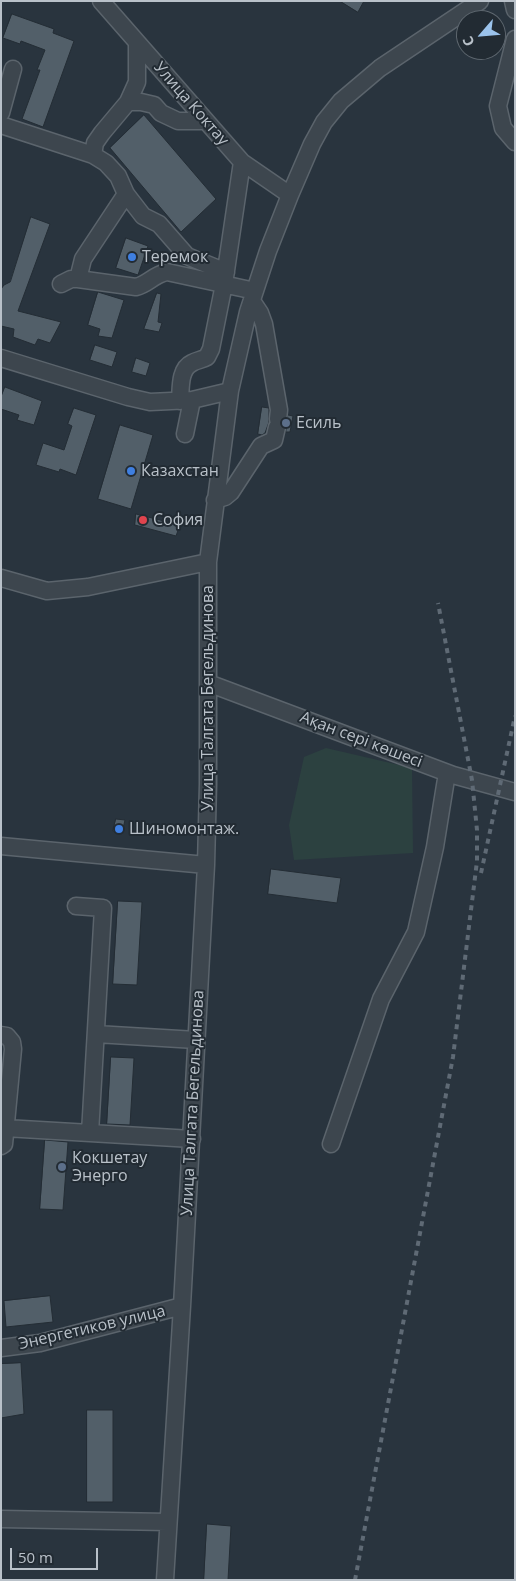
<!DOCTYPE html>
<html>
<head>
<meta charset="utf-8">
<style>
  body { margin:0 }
  #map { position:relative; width:516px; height:1581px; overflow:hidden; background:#29343e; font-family:"Open Sans",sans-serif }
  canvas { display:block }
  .frame { position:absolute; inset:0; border:2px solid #b9c1c9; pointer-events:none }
  .north { position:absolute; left:456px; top:10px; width:50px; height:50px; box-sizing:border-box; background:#222b33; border:1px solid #5e676f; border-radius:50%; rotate:243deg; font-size:14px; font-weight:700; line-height:20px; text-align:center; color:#b9c1c9 }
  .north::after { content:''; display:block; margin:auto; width:18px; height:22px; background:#9bc3ec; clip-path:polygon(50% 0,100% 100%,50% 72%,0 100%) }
  .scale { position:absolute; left:10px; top:1548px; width:88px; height:22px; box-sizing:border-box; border:2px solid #b9c1c9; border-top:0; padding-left:6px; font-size:15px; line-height:18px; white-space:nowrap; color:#b9c1c9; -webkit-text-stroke:4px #222b33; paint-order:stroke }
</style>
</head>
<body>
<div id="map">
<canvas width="516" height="1581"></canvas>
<div class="frame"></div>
<div class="north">С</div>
<div class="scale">50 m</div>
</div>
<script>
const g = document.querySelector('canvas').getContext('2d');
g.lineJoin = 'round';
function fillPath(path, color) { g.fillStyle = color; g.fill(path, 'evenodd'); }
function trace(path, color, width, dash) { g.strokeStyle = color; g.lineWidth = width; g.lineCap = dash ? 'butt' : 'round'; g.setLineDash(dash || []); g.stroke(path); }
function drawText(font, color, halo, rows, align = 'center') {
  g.font = font + ' "Open Sans",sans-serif'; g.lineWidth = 4; g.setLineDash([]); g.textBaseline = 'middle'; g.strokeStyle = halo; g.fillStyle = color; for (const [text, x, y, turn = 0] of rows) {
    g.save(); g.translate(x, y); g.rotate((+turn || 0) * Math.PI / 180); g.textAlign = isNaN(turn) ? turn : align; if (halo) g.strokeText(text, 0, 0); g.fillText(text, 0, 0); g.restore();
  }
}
fillPath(new Path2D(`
  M 326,748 L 412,768 L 413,853 L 294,860 L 289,825 L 304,757 Z`), '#2c4140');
const building = new Path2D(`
  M 340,1 L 364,1 L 358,12 Z
  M 12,14 L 54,29 L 53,33 L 74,41 L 43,127 L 22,119 L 40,70 L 37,70 L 45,50 L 21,41 L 20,44 L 3,38 Z
  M 144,115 L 216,199 L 181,232 L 110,148 Z
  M 31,217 L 50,224 L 18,311 L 61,322 L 50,343 L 38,339 L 35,345 L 13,337 L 14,329 L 1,326 L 1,289 L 4,285 L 10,282 Z
  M 126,238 L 148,246 L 138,275 L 116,268 Z
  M 98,292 L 124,300 L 112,338 L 98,336 L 100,329 L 88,325 Z
  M 157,293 L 161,294 L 158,322 L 162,323 L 159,332 L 144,329 Z
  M 95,345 L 117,352 L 112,367 L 90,360 Z
  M 136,358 L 150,363 L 146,376 L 132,372 Z
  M 5,387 L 42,401 L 34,425 L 17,420 L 19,415 L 1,409 L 1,397 Z
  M 262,407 L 269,408 L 269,422 L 265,433 L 262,435 L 258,434 Z
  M 74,408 L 96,415 L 76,475 L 60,469 L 59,472 L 36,465 L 43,443 L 64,450 L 72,426 L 68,424 Z
  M 288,415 L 293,416 L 290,432 L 286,432 Z
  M 120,425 L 153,435 L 131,509 L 98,499 Z
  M 136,514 L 180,525 L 176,536 L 135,525 Z
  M 116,819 L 125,820 L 122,833 L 113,831 Z
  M 271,869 L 341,878 L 337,903 L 268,894 Z
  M 118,901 L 142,902 L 137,985 L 113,984 Z
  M 111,1057 L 134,1058 L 130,1125 L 107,1124 Z
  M 45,1140 L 68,1142 L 63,1210 L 40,1209 Z
  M 50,1296 L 53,1322 L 6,1327 L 4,1301 Z
  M 21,1363 L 24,1414 L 1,1418 L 1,1364 Z
  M 87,1410 L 113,1410 L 113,1502 L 87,1502 Z
  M 207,1524 L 231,1526 L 228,1580 L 204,1580 Z`);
fillPath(building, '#525f69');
trace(building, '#242d35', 1);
const minor = new Path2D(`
  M 101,1 L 242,162 L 290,195
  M 513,1 L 515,10
  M 515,39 L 498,106 L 503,128 L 515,142
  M 128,102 L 141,102 L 154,105 L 161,113 L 178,121 L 206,121
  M 1,113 L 13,69
  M 1,125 L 93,155 L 106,163 L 118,176 L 126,194 L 143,216 L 159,224 L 187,256 L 226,272
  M 93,155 L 95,143 L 102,133 L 128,102 L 137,82 L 137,43
  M 78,279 L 83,259 L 126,194
  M 61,284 L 71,279 L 78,279 L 136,287 C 148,284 153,275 167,272 L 255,291
  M 252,301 L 260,313 L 264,324 L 279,410 L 278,419
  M 1,358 L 128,397 L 150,402 L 192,400 L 230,391
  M 180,401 C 181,389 179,369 192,363 C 197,360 202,360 207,357 L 211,349 L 224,284 L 242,162
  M 185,434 L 192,400
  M 215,500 L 225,497 L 231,492 L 261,446 L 274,440 L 277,427
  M 1,578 L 47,591 L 88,587 L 208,562
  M 208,683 L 453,775 L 515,792
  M 1,846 L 206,865
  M 76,906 L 103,908 L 90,1133
  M 96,1034 L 196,1040
  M 1,1035 L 7,1036 L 12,1042 L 13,1049 L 4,1144 L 1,1146
  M 5,1128 L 192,1139
  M 331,1144 L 381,999 L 416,932 L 435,847 L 447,773
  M 1,1348 L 40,1343 L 182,1306
  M 1,1519 L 168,1522
  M 165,1580 L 182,1306 L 206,865 L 208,784 L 208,562 L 230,391 L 248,312 L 268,251 L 290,195 L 312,144 L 324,122 L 341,101 L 380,68 L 480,1`);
trace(minor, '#5b646c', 19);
trace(minor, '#3d464e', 16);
trace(new Path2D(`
  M 481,873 L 515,716
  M 355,1580 L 453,1057 L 477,861 L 477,830 L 472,780 L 438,603`), '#5f6a75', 4, [5, 5]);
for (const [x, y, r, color] of [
  [132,257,5,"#3f7fe0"],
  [286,423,5,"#5c6f8a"],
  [131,471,5,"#3f7fe0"],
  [143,520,5,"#e0444e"],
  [119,829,5,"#3f7fe0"],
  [62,1167,5,"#5c6f8a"]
]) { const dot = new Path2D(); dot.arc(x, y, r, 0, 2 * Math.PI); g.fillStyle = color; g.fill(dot); trace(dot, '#222b33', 2); }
drawText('16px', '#b9c1c9', '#222b33', [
  ["Улица Коктау",191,104,49],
  ["Улица Талгата Бегельдинова",208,698,-90],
  ["Ақан сері көшесі",361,740,21],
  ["Улица Талгата Бегельдинова",193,1103,-87],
  ["Энергетиков улица",92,1328,-13]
]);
drawText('16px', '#b9c1c9', '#222b33', [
  ["Теремок",142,257],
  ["Есиль",296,423],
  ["Казахстан",141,471],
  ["София",153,520],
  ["Шиномонтаж.",129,829],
  ["Кокшетау",72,1158],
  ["Энерго",72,1176]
], 'left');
</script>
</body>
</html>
